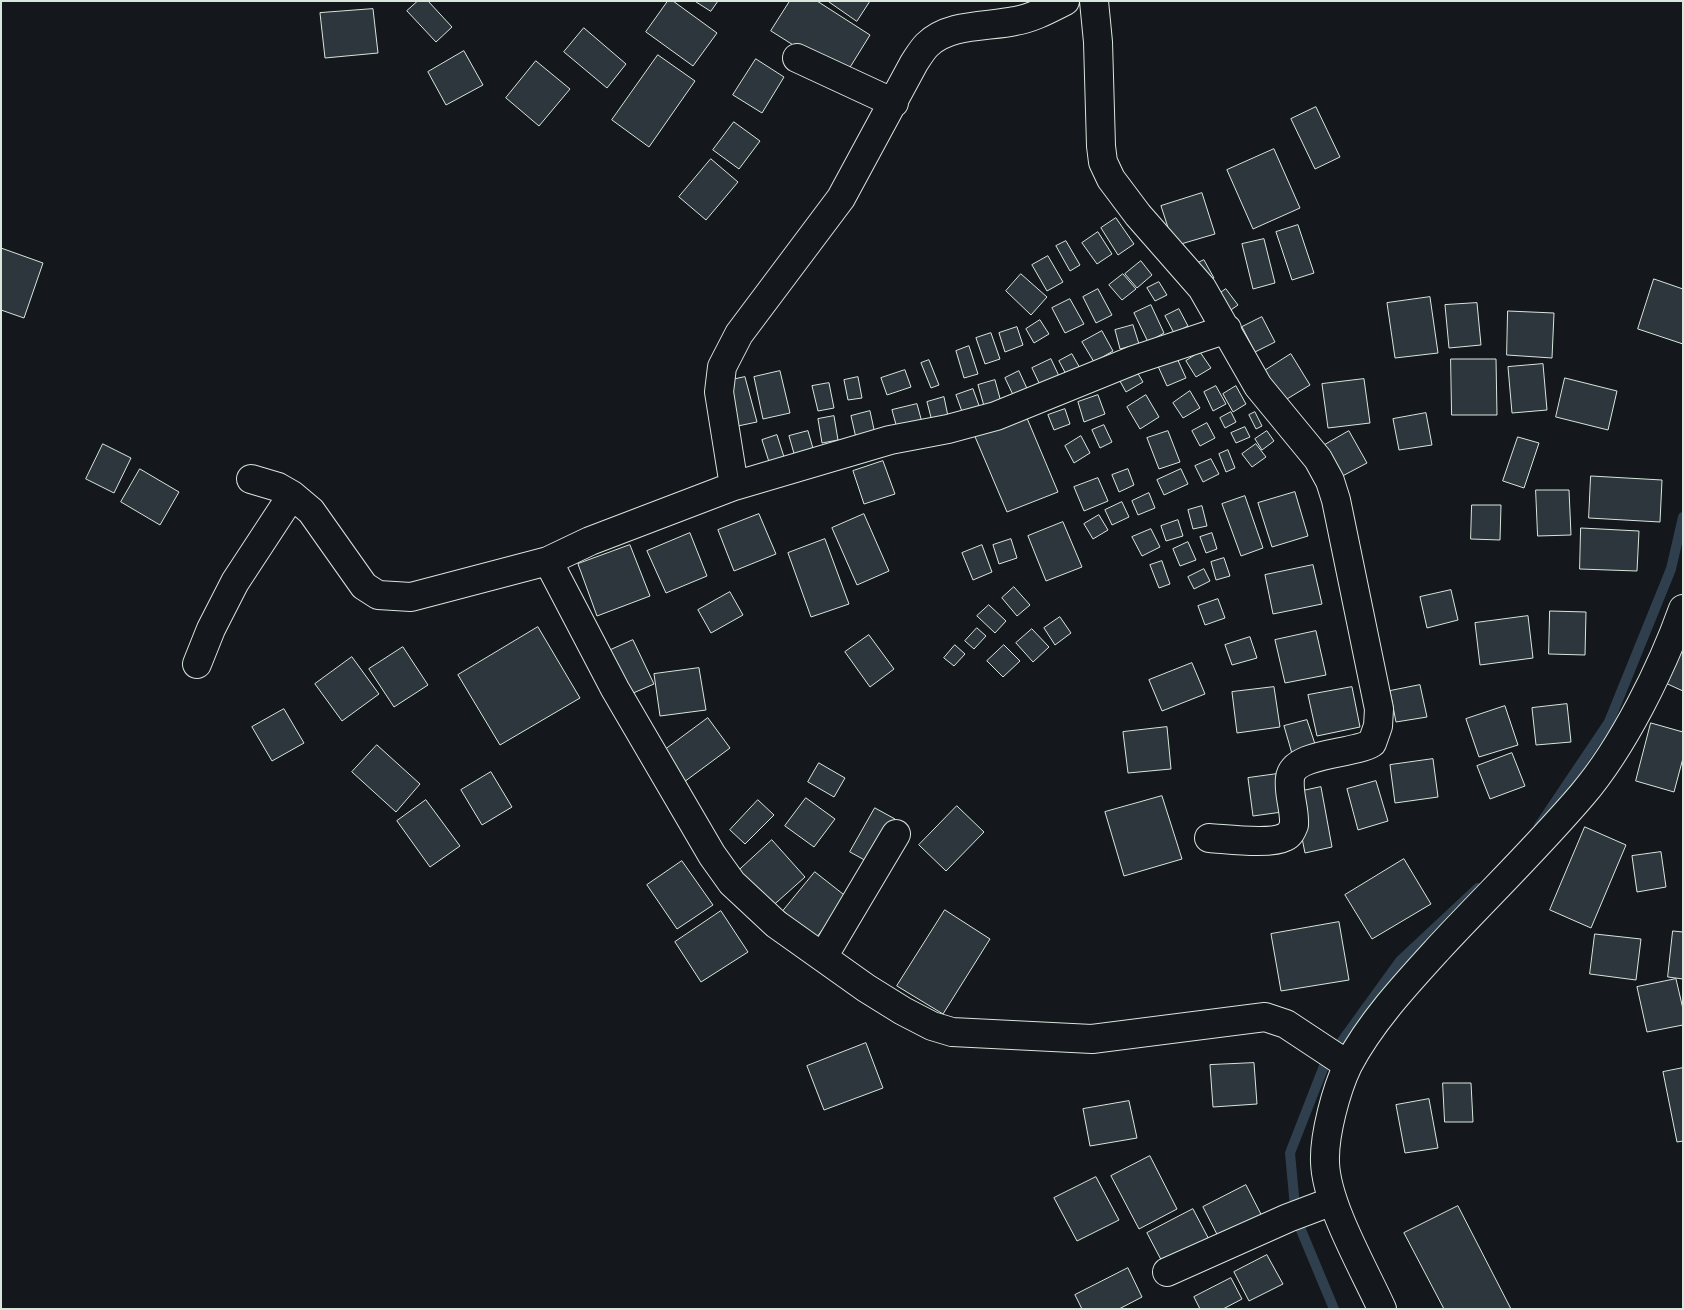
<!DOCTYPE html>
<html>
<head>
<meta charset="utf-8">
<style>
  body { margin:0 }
  #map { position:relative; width:1684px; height:1310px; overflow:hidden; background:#14181c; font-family:Lato,sans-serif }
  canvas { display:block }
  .frame { position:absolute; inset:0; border:2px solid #d8e6dc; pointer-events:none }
</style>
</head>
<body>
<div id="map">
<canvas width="1684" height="1310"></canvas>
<div class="frame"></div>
</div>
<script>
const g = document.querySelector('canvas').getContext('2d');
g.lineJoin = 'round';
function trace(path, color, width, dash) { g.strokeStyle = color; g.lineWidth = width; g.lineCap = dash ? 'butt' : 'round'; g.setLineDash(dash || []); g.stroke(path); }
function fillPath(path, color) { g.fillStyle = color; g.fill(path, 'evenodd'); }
trace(new Path2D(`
  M 1539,826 L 1609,722 L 1671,569 L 1683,517
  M 1334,1309 L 1296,1218 L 1290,1153 L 1324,1066 L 1400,961 L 1478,888`), '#2f3f4d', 10);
const building = new Path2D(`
  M 418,1 L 428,1 L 452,27 L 436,42 L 407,11 Z
  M 668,1 L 673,1 L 717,33 L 693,66 L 646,32 Z
  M 695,1 L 718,1 L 711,11 Z
  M 790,1 L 817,1 L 870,35 L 844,77 L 771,31 Z
  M 828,1 L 870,1 L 857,21 Z
  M 373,9 L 378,53 L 325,58 L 320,13 Z
  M 584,28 L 626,64 L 607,88 L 564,52 Z
  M 464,51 L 483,85 L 446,105 L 428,72 Z
  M 658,55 L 695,81 L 649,147 L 612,120 Z
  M 756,59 L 784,77 L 762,113 L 733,95 Z
  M 536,61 L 570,89 L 539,126 L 506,98 Z
  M 1316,107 L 1340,157 L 1315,169 L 1291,119 Z
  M 734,122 L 760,141 L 739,169 L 713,150 Z
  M 1274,149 L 1300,208 L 1253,229 L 1227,170 Z
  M 711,159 L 738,182 L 706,220 L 679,197 Z
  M 1202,193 L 1215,234 L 1174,246 L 1161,206 Z
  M 1116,218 L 1134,244 L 1118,255 L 1101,228 Z
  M 1298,225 L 1314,273 L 1292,280 L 1276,232 Z
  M 1098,232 L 1112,254 L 1097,264 L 1082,243 Z
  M 1264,239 L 1275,283 L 1253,289 L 1242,244 Z
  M 1066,241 L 1080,265 L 1070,271 L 1056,246 Z
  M 1,248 L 43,263 L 24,318 L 1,310 Z
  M 1048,256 L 1063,282 L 1047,291 L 1032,265 Z
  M 1204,260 L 1214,278 L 1200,285 L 1190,267 Z
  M 1141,261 L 1152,275 L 1137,288 L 1125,274 Z
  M 1021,274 L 1047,297 L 1031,315 L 1006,291 Z
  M 1123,274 L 1136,289 L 1122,300 L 1109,285 Z
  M 1654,279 L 1683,289 L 1683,344 L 1638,329 Z
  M 1159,282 L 1167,295 L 1155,301 L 1147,288 Z
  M 1098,289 L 1112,315 L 1096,323 L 1083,297 Z
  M 1226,289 L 1238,305 L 1225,314 L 1213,298 Z
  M 1430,297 L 1438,353 L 1395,358 L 1387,303 Z
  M 1070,299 L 1084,324 L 1065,333 L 1052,308 Z
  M 1477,303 L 1481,345 L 1449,348 L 1445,305 Z
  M 1151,305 L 1164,333 L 1148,342 L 1134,313 Z
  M 1179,309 L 1188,326 L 1174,333 L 1165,316 Z
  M 1508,311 L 1554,313 L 1552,358 L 1507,355 Z
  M 1262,317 L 1275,342 L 1255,352 L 1242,327 Z
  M 1040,320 L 1049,334 L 1034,343 L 1026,329 Z
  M 1133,325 L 1139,344 L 1120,349 L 1115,330 Z
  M 1017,327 L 1023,345 L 1005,352 L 999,333 Z
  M 1102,331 L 1113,351 L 1094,362 L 1082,342 Z
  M 991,333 L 1000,359 L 985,364 L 976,338 Z
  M 969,346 L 978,374 L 964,378 L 956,351 Z
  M 1200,352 L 1211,368 L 1196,377 L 1186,361 Z
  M 1072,354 L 1081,370 L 1068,378 L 1059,361 Z
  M 1291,354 L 1310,385 L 1277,405 L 1258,375 Z
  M 1176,356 L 1186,378 L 1167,386 L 1157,364 Z
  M 1051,359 L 1059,376 L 1040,385 L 1032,368 Z
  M 1451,359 L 1496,359 L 1497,415 L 1452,415 Z
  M 929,360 L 939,385 L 931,388 L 921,363 Z
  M 1543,364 L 1547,410 L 1512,413 L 1508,367 Z
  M 1133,365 L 1143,382 L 1126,392 L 1116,374 Z
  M 905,370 L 911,387 L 887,395 L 881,378 Z
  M 780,371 L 790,413 L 763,419 L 754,377 Z
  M 1019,371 L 1029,393 L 1015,399 L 1005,378 Z
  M 745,377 L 757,422 L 733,427 L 722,382 Z
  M 858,377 L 862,398 L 848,400 L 844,380 Z
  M 1565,378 L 1617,391 L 1608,430 L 1556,417 Z
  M 1364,379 L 1370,423 L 1328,428 L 1322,384 Z
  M 995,380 L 1001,402 L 984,406 L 978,385 Z
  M 829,383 L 834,408 L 818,411 L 812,386 Z
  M 1216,386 L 1226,404 L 1213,411 L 1204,392 Z
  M 1236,386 L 1246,404 L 1233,412 L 1223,394 Z
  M 973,389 L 981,411 L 964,417 L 956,395 Z
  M 1190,391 L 1200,408 L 1183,418 L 1173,403 Z
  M 1098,395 L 1105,414 L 1084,422 L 1078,402 Z
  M 1146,395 L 1159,417 L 1140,429 L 1127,407 Z
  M 944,397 L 949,421 L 933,425 L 927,402 Z
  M 917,404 L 923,426 L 898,432 L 892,410 Z
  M 1065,409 L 1070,424 L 1054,430 L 1048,415 Z
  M 870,411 L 875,434 L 856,438 L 851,416 Z
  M 1024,411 L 1058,492 L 1007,512 L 973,432 Z
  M 1231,412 L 1236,422 L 1225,428 L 1220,418 Z
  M 1255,412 L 1262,426 L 1256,429 L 1249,415 Z
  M 1426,413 L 1432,445 L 1399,450 L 1393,419 Z
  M 834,416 L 838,440 L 822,443 L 818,419 Z
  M 1207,423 L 1215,438 L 1200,446 L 1192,431 Z
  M 1104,425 L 1112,442 L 1100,448 L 1092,430 Z
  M 1245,427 L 1250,437 L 1236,443 L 1231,433 Z
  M 808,431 L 814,452 L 795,457 L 789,436 Z
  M 1168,431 L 1180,462 L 1159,469 L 1147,438 Z
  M 1267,431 L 1274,441 L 1262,450 L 1255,439 Z
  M 1349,431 L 1367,463 L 1333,481 L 1316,450 Z
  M 777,435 L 785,460 L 770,465 L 762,440 Z
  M 1081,436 L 1090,453 L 1074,463 L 1065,446 Z
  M 1518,437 L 1539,443 L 1524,488 L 1503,481 Z
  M 103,444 L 131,458 L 114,493 L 86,479 Z
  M 1256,444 L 1266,457 L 1252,467 L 1242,454 Z
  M 1228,450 L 1235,468 L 1226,472 L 1219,454 Z
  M 1211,459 L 1219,474 L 1203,482 L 1195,466 Z
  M 883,461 L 895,494 L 864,504 L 853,471 Z
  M 140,469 L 179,492 L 160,525 L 121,502 Z
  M 1128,469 L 1134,485 L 1119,492 L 1112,475 Z
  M 1181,469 L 1188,484 L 1164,495 L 1157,480 Z
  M 1591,476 L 1662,480 L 1660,522 L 1589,518 Z
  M 1098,478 L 1108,501 L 1084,511 L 1074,487 Z
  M 1536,490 L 1569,490 L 1571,535 L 1538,536 Z
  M 1295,492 L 1308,536 L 1272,547 L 1258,503 Z
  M 1149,493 L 1155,508 L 1138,515 L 1132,501 Z
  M 1245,496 L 1263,548 L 1241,556 L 1222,504 Z
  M 1122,502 L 1129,517 L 1112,525 L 1105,510 Z
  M 1472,505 L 1501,505 L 1500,540 L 1471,539 Z
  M 1202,506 L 1207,526 L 1193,529 L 1188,510 Z
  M 759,514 L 776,554 L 734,571 L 718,530 Z
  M 864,514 L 889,571 L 857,585 L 832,528 Z
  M 1099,515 L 1108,530 L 1093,539 L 1084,524 Z
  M 1178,520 L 1183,536 L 1166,541 L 1161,526 Z
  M 1063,522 L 1082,567 L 1046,581 L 1028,536 Z
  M 1581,528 L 1639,531 L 1637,571 L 1580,569 Z
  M 1151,529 L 1160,547 L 1142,556 L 1132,537 Z
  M 690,533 L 707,576 L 666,593 L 647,551 Z
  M 1212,533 L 1217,549 L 1206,553 L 1200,537 Z
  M 825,539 L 849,604 L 811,617 L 788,553 Z
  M 1011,539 L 1017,558 L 999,564 L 993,545 Z
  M 1188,542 L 1196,560 L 1180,566 L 1173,549 Z
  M 630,545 L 650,596 L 597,616 L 578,564 Z
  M 982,545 L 992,572 L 973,580 L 962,553 Z
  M 1224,558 L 1230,576 L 1216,580 L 1211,562 Z
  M 1162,561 L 1170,584 L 1159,588 L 1150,565 Z
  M 1313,565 L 1322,604 L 1273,614 L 1265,575 Z
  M 1204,569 L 1210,581 L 1194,589 L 1188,577 Z
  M 1014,587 L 1030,605 L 1017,616 L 1002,598 Z
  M 1451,590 L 1458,620 L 1427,628 L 1420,597 Z
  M 730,592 L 743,615 L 711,633 L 698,610 Z
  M 1218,599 L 1225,618 L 1205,625 L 1198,606 Z
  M 989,605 L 1006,621 L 995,633 L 977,616 Z
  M 1550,611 L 1586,612 L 1585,655 L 1549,654 Z
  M 1528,616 L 1533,658 L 1480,665 L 1475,623 Z
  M 1060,617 L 1071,633 L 1055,645 L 1044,628 Z
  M 538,627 L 580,698 L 500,745 L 458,675 Z
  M 977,628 L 986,636 L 974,649 L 965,641 Z
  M 1032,629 L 1049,647 L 1033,662 L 1016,643 Z
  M 1316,631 L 1326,675 L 1285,683 L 1275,640 Z
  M 869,635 L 894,669 L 870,687 L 845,652 Z
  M 1250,637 L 1257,658 L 1232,665 L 1225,645 Z
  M 633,640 L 654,684 L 624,697 L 604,653 Z
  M 955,645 L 965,654 L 954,666 L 944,658 Z
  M 1004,645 L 1020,661 L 1003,677 L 987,661 Z
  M 403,647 L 428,685 L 394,707 L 369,669 Z
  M 1677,647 L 1683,650 L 1683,691 L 1661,681 Z
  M 352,657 L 379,694 L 342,721 L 315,684 Z
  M 1192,663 L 1205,694 L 1162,711 L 1149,680 Z
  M 699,668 L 706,710 L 660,716 L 654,674 Z
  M 1420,685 L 1427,717 L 1396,722 L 1390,691 Z
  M 1274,687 L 1280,727 L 1237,733 L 1232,692 Z
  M 1352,687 L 1360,727 L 1317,736 L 1308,695 Z
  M 1567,704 L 1571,742 L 1536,745 L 1532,708 Z
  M 1505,706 L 1518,745 L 1479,757 L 1466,719 Z
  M 284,709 L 304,743 L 272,761 L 252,727 Z
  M 708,718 L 730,748 L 680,785 L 658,755 Z
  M 1307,720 L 1317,750 L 1293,757 L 1284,726 Z
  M 1651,723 L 1683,732 L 1683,758 L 1674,792 L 1636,781 Z
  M 1167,727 L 1171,769 L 1128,773 L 1123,732 Z
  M 377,745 L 420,784 L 396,812 L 352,772 Z
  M 1512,753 L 1525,786 L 1490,799 L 1477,766 Z
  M 1433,759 L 1438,797 L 1395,803 L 1390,765 Z
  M 819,763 L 845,778 L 834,797 L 808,782 Z
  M 491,772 L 512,807 L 482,825 L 461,790 Z
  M 1277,774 L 1282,812 L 1253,816 L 1248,778 Z
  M 1376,781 L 1388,821 L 1358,830 L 1347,789 Z
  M 1321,787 L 1332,847 L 1305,853 L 1293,793 Z
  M 1162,796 L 1182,859 L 1124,876 L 1105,812 Z
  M 806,798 L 835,819 L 814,847 L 785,826 Z
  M 426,800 L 460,846 L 430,867 L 397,821 Z
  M 758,800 L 774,815 L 745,844 L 730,830 Z
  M 957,806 L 984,832 L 946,871 L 919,845 Z
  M 875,808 L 895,819 L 870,863 L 850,852 Z
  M 1585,827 L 1626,845 L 1591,928 L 1550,910 Z
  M 772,840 L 805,877 L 768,910 L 735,874 Z
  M 1661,852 L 1666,887 L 1637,892 L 1632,856 Z
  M 1404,859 L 1431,904 L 1372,939 L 1345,895 Z
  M 682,861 L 713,905 L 677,929 L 647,885 Z
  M 815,872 L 848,898 L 816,938 L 783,911 Z
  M 945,910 L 990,939 L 943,1014 L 897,986 Z
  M 721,911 L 748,952 L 701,982 L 675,942 Z
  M 1339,922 L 1349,980 L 1281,991 L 1271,934 Z
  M 1673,931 L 1683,932 L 1683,979 L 1668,977 Z
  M 1595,934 L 1641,939 L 1636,980 L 1590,974 Z
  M 1676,979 L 1683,1009 L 1683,1025 L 1647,1032 L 1637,987 Z
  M 866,1043 L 883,1088 L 824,1110 L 807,1066 Z
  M 1254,1063 L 1257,1104 L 1213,1107 L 1210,1065 Z
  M 1683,1068 L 1683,1141 L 1677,1142 L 1663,1072 Z
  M 1443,1083 L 1471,1083 L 1473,1122 L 1445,1122 Z
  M 1429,1099 L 1438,1148 L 1405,1153 L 1396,1105 Z
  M 1129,1101 L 1137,1138 L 1090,1146 L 1083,1109 Z
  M 1150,1156 L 1177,1209 L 1139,1229 L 1111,1176 Z
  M 1096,1177 L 1119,1220 L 1077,1241 L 1054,1198 Z
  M 1246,1185 L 1265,1222 L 1222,1244 L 1203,1207 Z
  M 1458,1206 L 1511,1309 L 1444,1309 L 1404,1233 Z
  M 1193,1209 L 1213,1247 L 1167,1271 L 1147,1233 Z
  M 1267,1255 L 1283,1284 L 1249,1301 L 1234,1272 Z
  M 1128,1268 L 1142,1297 L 1119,1309 L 1082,1309 L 1075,1295 Z
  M 1231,1278 L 1242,1299 L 1223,1309 L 1200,1309 L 1194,1297 Z`);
fillPath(building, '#2c363c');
trace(building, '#d8e6dc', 1);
const minor = new Path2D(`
  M 1094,1 L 1098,42 L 1101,146 L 1103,162 L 1111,179 L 1138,215 L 1202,288 L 1258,386 L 1318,459 L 1330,481 L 1336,500 L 1379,709 L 1378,726 L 1372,743 C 1352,755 1293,752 1290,778 C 1288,794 1295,809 1294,825 C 1292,830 1290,835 1285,837 C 1270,845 1227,839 1209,838
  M 797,58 L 894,103
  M 251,479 L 278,487 L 292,495 L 311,511 L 364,586 L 378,595 L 411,597 L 548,561 L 590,541 L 734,486 L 890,440 L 948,429 L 996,416 L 1134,360 L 1227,329
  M 734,486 L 719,392 L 722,367 L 739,334 L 841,198 L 914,63 C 918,57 922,50 927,45 C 949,23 988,27 1015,21 C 1033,18 1049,9 1065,1
  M 548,561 L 615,689 L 712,855 L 732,883 L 776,924 L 866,988 L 903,1011 L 932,1026 L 952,1032 L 1092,1039 L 1265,1017 L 1286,1024 L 1348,1065
  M 197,664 L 211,629 L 235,582 L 292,495
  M 823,957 L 896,834
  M 1167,1272 L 1288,1218 L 1333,1201
  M 1382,1309 C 1364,1269 1326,1204 1325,1162 C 1324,1135 1336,1090 1348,1065 C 1370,1023 1405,985 1437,950 C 1485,898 1536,849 1582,795 C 1623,747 1662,668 1683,609`);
trace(minor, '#d8e6dc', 30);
trace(minor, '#14181c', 28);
</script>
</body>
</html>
